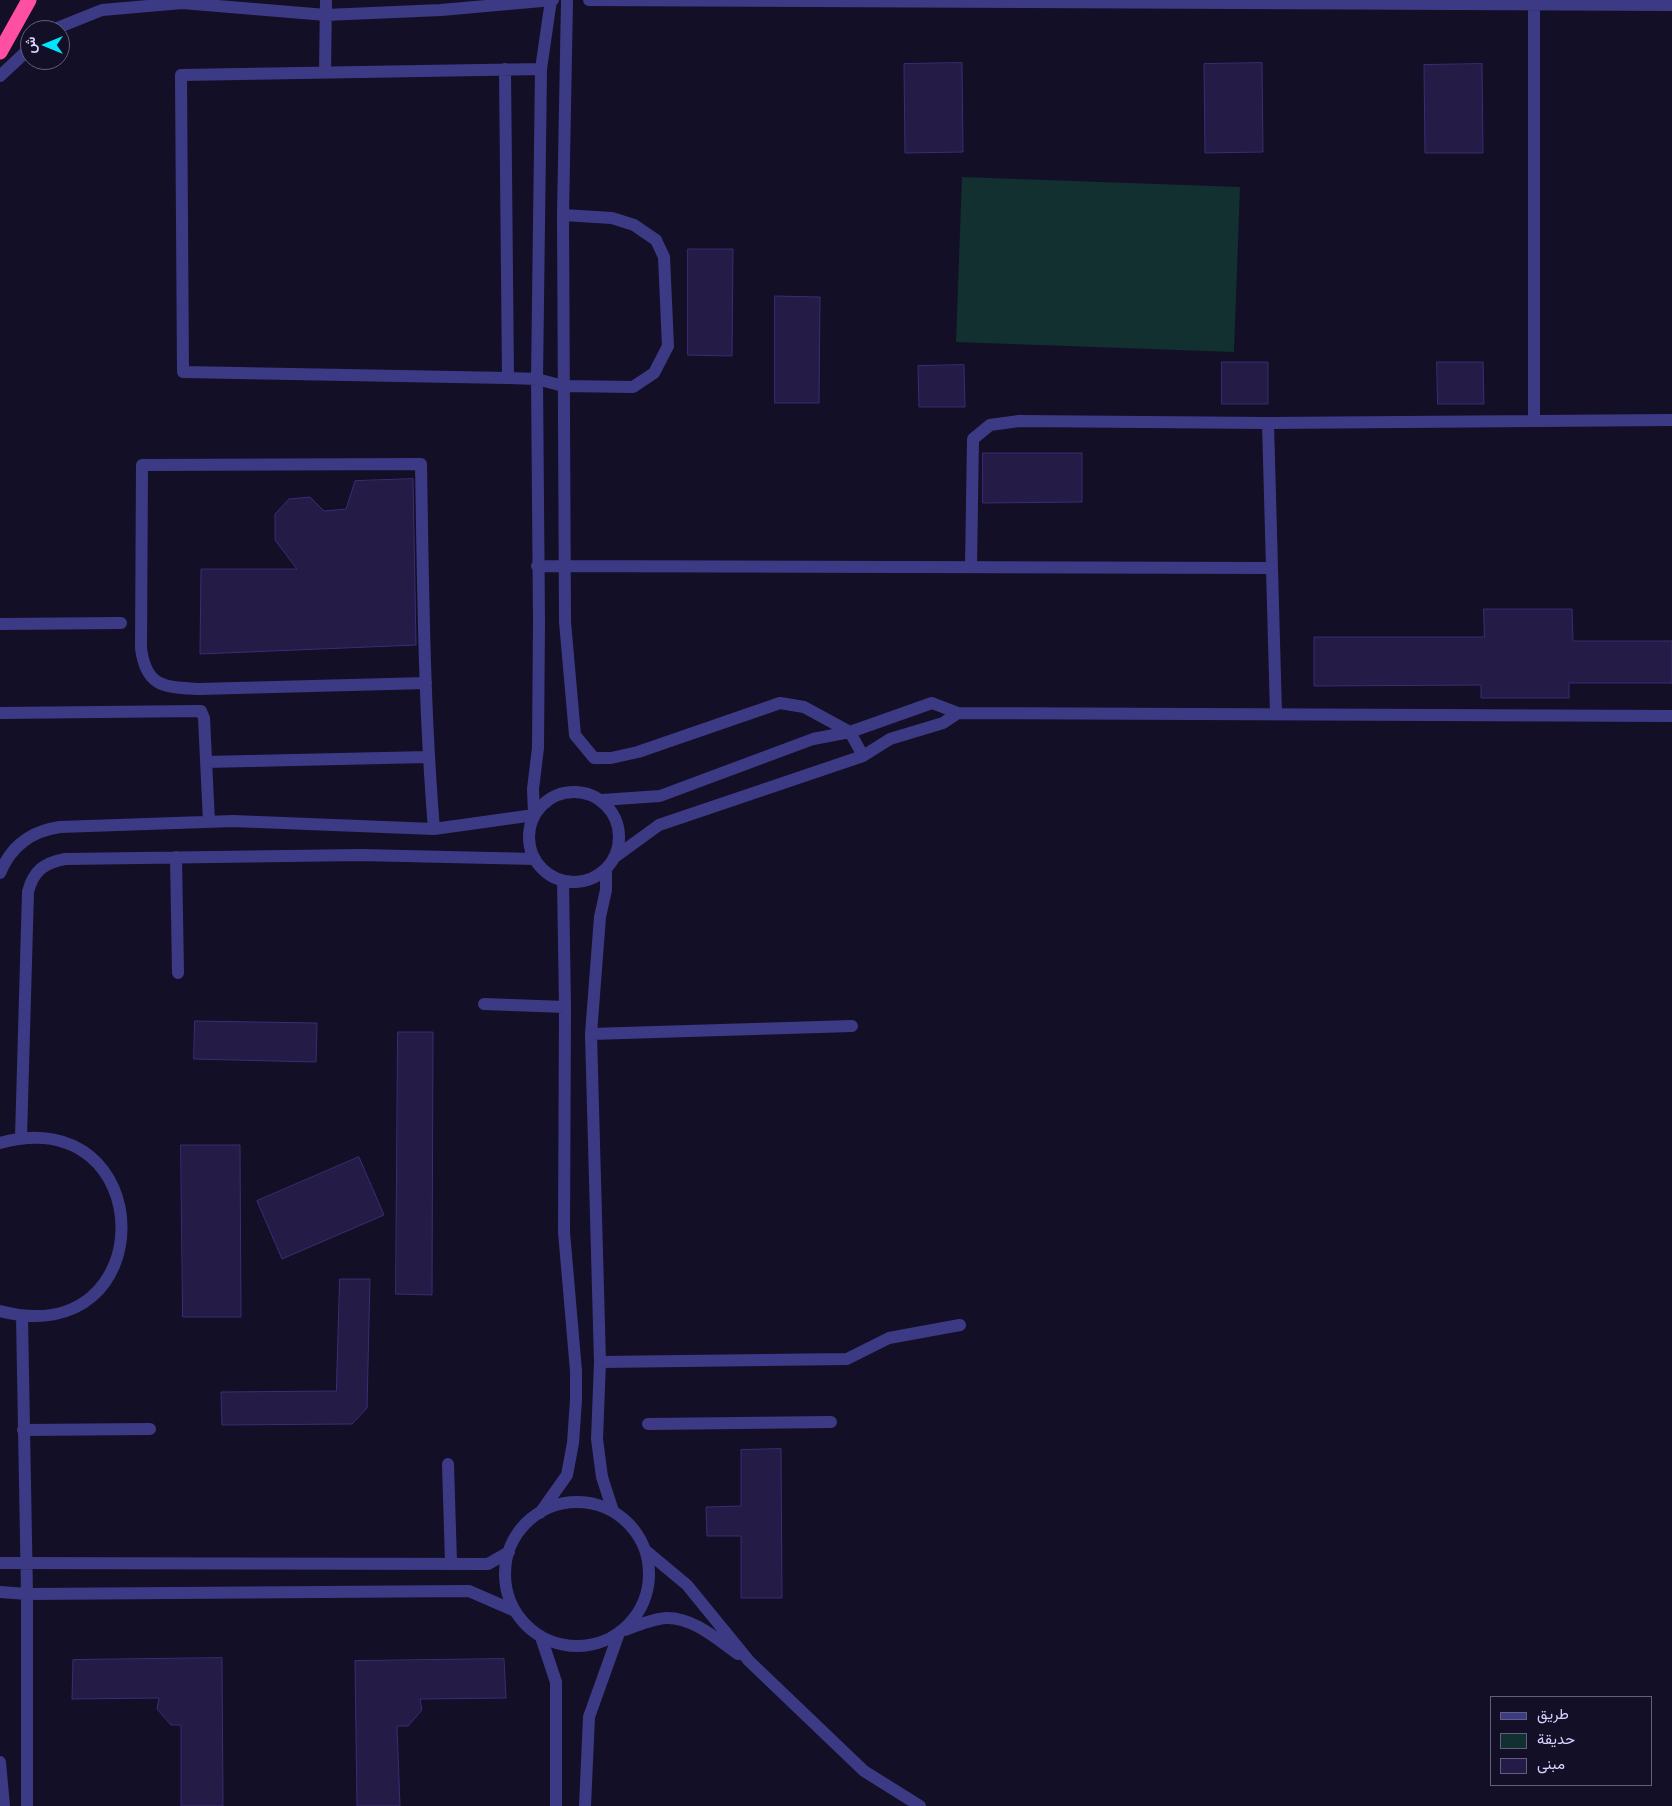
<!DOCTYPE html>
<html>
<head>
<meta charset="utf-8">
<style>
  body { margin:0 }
  #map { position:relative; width:1672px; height:1806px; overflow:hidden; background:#130f26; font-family:Figtree,Vazirmatn,sans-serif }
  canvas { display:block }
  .legend { position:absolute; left:1490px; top:1696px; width:162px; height:90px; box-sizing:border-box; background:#130f26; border:1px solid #625e7d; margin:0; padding:6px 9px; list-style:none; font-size:15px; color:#d9d4ff }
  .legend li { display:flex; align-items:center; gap:10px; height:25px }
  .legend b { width:25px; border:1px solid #625e7d }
  .north { position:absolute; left:20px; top:20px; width:50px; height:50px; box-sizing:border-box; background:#130f26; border:1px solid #625e7d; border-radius:50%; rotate:270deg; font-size:14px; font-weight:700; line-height:20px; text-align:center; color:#d9d4ff }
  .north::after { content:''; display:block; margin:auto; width:18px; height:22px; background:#00e5ff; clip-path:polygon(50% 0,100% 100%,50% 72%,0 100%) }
</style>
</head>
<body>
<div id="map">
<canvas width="1672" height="1806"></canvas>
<ul class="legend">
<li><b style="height:6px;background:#3d3a85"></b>طريق</li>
<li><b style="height:14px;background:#12302f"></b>حديقة</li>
<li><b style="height:14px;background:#241b47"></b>مبنى</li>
</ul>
<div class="north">ش</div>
</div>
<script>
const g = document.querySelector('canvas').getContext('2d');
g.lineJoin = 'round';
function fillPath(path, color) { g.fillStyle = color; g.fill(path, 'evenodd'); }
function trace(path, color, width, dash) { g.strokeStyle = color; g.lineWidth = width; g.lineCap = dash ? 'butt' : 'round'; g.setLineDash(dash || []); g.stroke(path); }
fillPath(new Path2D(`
  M 962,177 L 1240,187 L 1234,352 L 956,342 Z`), '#12302f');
const building = new Path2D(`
  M 962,63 L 963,152 L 905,153 L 904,64 Z
  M 1262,63 L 1263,152 L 1205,153 L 1204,64 Z
  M 1482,64 L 1483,153 L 1425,153 L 1424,65 Z
  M 688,249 L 733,249 L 732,356 L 688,355 Z
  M 775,296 L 820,297 L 819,403 L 775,403 Z
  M 1222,362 L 1268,362 L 1268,404 L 1222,404 Z
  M 1437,362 L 1483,362 L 1484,404 L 1438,404 Z
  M 964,365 L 965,407 L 919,407 L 918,366 Z
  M 983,453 L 1082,453 L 1082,502 L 983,503 Z
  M 413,479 L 416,645 L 200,654 L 201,569 L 297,569 L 275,540 L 275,514 L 289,499 L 310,497 L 324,511 L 346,509 L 355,481 Z
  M 1484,609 L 1572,609 L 1573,641 L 1672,641 L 1672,683 L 1569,683 L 1569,698 L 1481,698 L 1481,685 L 1314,686 L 1314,637 L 1484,637 Z
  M 195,1021 L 317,1023 L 316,1062 L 194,1059 Z
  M 398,1032 L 433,1032 L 432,1295 L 396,1294 Z
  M 181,1145 L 240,1145 L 241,1317 L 183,1317 Z
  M 359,1157 L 384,1215 L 282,1259 L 257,1201 Z
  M 340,1279 L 370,1279 L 367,1408 L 352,1424 L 222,1425 L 221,1392 L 336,1391 Z
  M 781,1449 L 782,1598 L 741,1598 L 741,1536 L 707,1536 L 706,1507 L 741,1506 L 741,1450 Z
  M 222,1658 L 223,1806 L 181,1806 L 181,1725 L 171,1725 L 157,1709 L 159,1698 L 72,1699 L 73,1660 Z
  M 504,1659 L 506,1698 L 420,1699 L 422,1710 L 408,1726 L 397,1726 L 400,1806 L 357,1806 L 355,1661 Z`);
fillPath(building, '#241b47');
trace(building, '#3b2d73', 1);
trace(new Path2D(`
  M 567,0 L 563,215 L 565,622 L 575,735 L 594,758 L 611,758 L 638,752 L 780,703 L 804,707 L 850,732 L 863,756
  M 589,0 L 1672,5
  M 1534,5 L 1534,420
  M 52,30 L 102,10 L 182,3 L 326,15 L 441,10 L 553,0
  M 505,69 L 508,378
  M 541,69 L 181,75 L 183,372 L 508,378 L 537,379 L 563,386 L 633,387 L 654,373 L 668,346 L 664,257 L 656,240 L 634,225 L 612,218 L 563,215
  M 325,72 L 326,0
  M 0,76 L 30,48
  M 1268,423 L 1276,714
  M 537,566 L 1272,568
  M 971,566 L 973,439 L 990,425 L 1019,421 L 1268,423 L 1672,420
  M 0,624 L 121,623
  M 426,683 L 199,689 C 165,687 146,688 141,648 L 142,465 L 421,464 C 423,585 424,708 434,829
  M 0,713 L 201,711 L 204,718 L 209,822
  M 958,713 L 1672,716
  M 206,762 L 428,757
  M529 837a45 45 0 1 1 90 0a45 45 0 1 1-90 0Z
  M 602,800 L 660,796 L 813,739 L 850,732 L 932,703 L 958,713 L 943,723 L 890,739 L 863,756 L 659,825 L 615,857
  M 176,857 L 178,973
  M 606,870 L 606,890 L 600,917 L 591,1034 L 600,1362 L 597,1439 L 602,1477 L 613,1511
  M 0,873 C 11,846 31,831 60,827 L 233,821 L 434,829 L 534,815 L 533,789 L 538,748 L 539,621 L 537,379 L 541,69 L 551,0
  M 484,1004 L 565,1007
  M 591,1034 L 852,1026
  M 21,1137 L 28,892 C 33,871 44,863 65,859 L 361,855 L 535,859
  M 0,1143 C 160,1099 164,1354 0,1311
  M 22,1317 L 27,1594 L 27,1806
  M 600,1362 L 847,1359 L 889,1338 L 960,1325
  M 648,1424 L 831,1422
  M 23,1430 L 150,1429
  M 448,1464 L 451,1563
  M505 1574a72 72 0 1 1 144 0a72 72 0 1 1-144 0Z
  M 540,1513 L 567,1475 L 573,1443 L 576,1400 L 576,1371 L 564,1232 L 565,1007 L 563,881
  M 645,1550 L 687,1585 L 749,1661 L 864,1771 L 920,1806
  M 0,1563 L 488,1564 L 509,1552
  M 0,1592 L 27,1594 L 469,1591 L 515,1611
  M 625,1630 C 638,1625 652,1619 666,1618 C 693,1617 718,1640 738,1654
  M 541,1637 L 556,1682 L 556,1806
  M 0,1762 L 4,1806
  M 585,1806 L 589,1717 L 619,1633`), '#3d3a85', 12);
trace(new Path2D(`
  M 0,52 L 29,0`), '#ff4fa3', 15);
</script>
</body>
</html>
